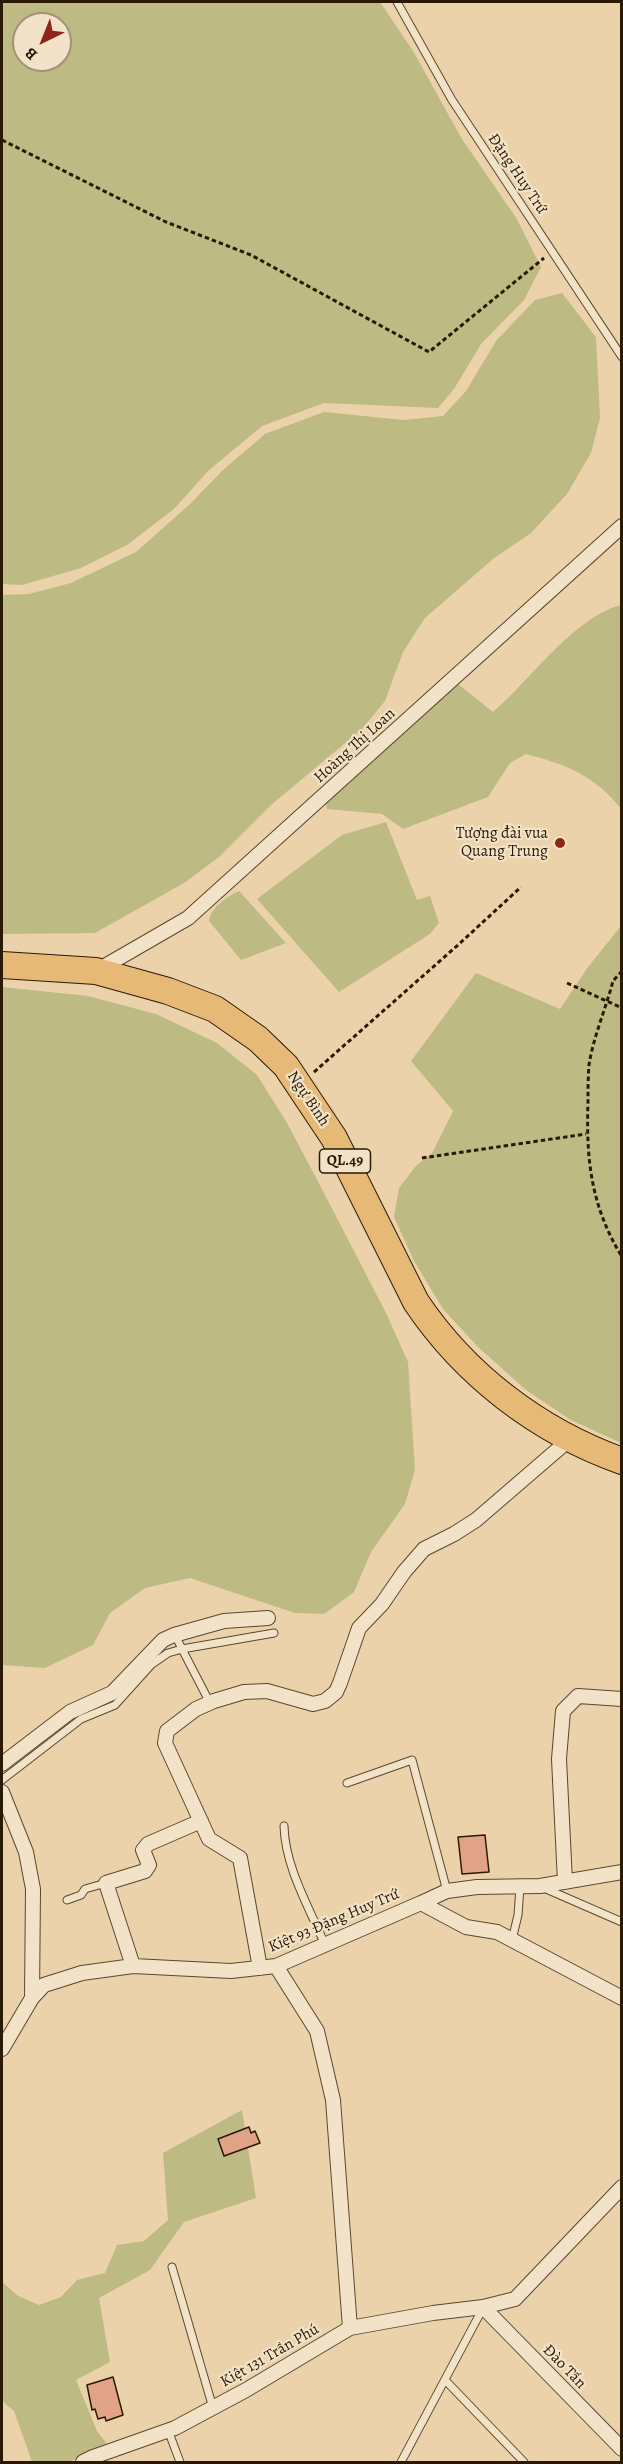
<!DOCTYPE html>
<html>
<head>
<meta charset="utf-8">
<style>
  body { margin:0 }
  #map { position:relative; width:623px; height:2464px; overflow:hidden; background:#ebd2ab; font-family:Alegreya,serif }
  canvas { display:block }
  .frame { position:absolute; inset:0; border:3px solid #2a1a04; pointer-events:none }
  .north { position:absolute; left:12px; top:12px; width:60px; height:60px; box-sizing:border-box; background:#f2e2c8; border:2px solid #a2927a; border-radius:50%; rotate:223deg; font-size:16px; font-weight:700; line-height:24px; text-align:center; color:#2a1a04 }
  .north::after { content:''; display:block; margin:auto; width:21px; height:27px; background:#8f2418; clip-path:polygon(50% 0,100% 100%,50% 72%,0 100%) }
</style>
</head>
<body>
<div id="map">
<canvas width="623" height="2464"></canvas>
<div class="frame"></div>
<div class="north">B</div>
</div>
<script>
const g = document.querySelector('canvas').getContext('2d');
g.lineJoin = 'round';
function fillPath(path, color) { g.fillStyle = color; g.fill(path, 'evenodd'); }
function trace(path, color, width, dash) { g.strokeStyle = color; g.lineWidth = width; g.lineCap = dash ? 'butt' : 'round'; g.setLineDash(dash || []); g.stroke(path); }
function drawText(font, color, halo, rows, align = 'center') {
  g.font = font + ' Alegreya,serif'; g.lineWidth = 4.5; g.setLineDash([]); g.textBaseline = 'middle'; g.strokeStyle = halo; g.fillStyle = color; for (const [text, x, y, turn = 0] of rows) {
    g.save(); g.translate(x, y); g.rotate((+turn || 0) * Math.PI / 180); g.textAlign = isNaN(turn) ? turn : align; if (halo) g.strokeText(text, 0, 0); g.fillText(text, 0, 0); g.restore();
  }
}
fillPath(new Path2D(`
  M 2,2 L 380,2 L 413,51 L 462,139 L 517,219 L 541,267 L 524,300 L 481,344 L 454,389 L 438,408 L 324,403 L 262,426 L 208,471 L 174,509 L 127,545 L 81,568 L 22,585 L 2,584 ZM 24,24 L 60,24 L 60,60 L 24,60 Z
  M 562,293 L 596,337 L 600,418 L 591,453 L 567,494 L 531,533 L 493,559 L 425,618 L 403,652 L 385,701 L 362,729 L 271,805 L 219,857 L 184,883 L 95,933 L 2,934 L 2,595 L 29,594 L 71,583 L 136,552 L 190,504 L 223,470 L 265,434 L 324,412 L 404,420 L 443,416 L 466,391 L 496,341 L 535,300 Z
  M 621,605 L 621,809 C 596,776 565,764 526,754 L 510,763 L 488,797 L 403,829 L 382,814 L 327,809 L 326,802 L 458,684 L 493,712 C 531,679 574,617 621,605 Z
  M 386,822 L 417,900 L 430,896 L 439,923 L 430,934 L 339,992 L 257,899 L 342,835 Z
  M 239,891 L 286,943 L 241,960 L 209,921 C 210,908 228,896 239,891 Z
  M 621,926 L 621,1443 L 571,1420 L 526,1390 L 478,1347 L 443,1309 L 414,1261 L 394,1217 L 399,1188 L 415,1167 L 432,1153 L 453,1111 L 411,1061 L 476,973 L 560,1009 L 588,967 Z
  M 2,987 L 88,996 L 156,1014 L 217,1043 L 257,1075 L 287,1123 L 323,1191 L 387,1315 L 408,1362 L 415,1470 L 405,1504 L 371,1552 L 354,1592 L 324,1614 L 295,1613 L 190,1578 L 145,1588 L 110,1613 L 93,1645 L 45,1668 L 2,1665 Z
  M 242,2110 L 256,2198 L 184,2222 L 150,2270 L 99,2298 L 110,2362 L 76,2380 L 97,2431 L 107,2444 L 69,2462 L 32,2462 L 14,2411 L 2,2401 L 2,2282 L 18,2296 L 39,2305 L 61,2297 L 77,2280 L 105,2273 L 117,2245 L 144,2241 L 168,2220 L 163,2153 Z`), '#beba84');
const building = new Path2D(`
  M 485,1835 L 489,1872 L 462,1874 L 458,1837 Z
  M 249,2127 L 251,2133 L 255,2131 L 260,2143 L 224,2156 L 218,2139 Z
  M 113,2377 L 123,2415 L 106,2421 L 105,2417 L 98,2419 L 95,2409 L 92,2410 L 87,2385 Z`);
fillPath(building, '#e0a388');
trace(building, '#2a1a04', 1.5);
const lane = new Path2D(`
  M 397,2 L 452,100 L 622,357
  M 176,1637 L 182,1649 L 274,1633
  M 2,1780 L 81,1719 L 115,1705 L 152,1664 L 168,1653 L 182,1649 L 210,1703
  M 347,1783 L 412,1760 L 447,1891
  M 284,1826 C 285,1867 309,1907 325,1945
  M 544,1888 L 622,1922
  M 67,1900 L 81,1895 L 85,1889 L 106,1883
  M 512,1940 L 518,1915 L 520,1887
  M 172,2267 L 213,2408
  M 445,2380 L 524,2462
  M 168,2430 L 180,2462
  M 401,2462 L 483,2308`);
const street = new Path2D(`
  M 98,970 L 188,918 L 622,526
  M 2,1764 L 70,1712 L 112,1693 L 163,1640 L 174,1635 L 224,1621 L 268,1618
  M 2,1792 L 26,1852 L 33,1889 L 32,1998
  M 565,1882 L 559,1759 L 563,1711 L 578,1696 L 622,1699
  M 421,1903 L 447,1891 L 477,1887 L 540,1886 L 622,1872
  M 133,1966 L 106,1883 L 145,1871 L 149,1865 L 143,1850 L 148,1844 L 201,1821
  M 276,1966 L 317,2031 L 333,2100 L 350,2328
  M 260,1968 L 240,1858 L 209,1839 L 165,1743 L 167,1731 L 196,1709 L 214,1701 L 244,1692 L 267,1691 L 313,1704 L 325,1701 L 336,1692 L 340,1683 L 359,1628 L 382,1604 L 404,1572 L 424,1549 L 454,1534 L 476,1520 L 570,1439
  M 2,2049 L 32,1998 L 44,1985 L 82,1973 L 133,1966 L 231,1971 L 276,1966 L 421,1903 L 466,1927 L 497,1932 L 622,1998
  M 483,2307 L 622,2449
  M 83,2462 L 93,2457 L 175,2428 L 246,2390 L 350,2328 L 433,2313 L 483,2307 L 515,2299 L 622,2187`);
const highway = new Path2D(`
  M 2,965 L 96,971 L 168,991 L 215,1009 L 258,1039 L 286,1066 L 334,1138 L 416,1302 C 465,1375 538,1431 622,1461`);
trace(lane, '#5a482e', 9);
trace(street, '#5a482e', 16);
trace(highway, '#2a1a04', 28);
trace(new Path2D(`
  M 2,140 L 166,222 L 251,255 L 429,352 L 544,258
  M 622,971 L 613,981 C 606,1008 593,1038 589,1065 C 588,1077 588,1090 588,1102 C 586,1160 591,1206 622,1257
  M 567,983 L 622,1008
  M 314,1072 L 458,945 L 521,887
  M 422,1158 L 586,1134`), '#2a1a04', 3, [4.5, 3]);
trace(lane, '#f2e2c8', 7);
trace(street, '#f2e2c8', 14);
trace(highway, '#e6b976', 26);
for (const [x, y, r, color] of [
  [560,843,6,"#8f2418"]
]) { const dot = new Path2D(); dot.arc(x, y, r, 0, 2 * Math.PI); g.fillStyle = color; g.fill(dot); trace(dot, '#f2e2c8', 2); }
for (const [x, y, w] of [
  [345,1161,51]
]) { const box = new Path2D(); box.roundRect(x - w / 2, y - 12, w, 24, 4.5); g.fillStyle = '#f2e2c8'; g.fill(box); trace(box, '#2a1a04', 1.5); }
drawText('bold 15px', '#2a1a04', null, [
  ["QL.49",345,1161]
]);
drawText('16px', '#2a1a04', '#f2e2c8', [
  ["Đặng Huy Trứ",517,174,56],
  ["Hoàng Thị Loan",355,746,-42],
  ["Ngự Bình",308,1099,56],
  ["Kiệt 93 Đặng Huy Trứ",334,1921,-23],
  ["Kiệt 131 Trần Phú",270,2356,-30],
  ["Đào Tấn",564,2367,46]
]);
drawText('16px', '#2a1a04', '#f2e2c8', [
  ["Tượng đài vua",548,834],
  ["Quang Trung",548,852]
], 'right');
</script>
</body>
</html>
